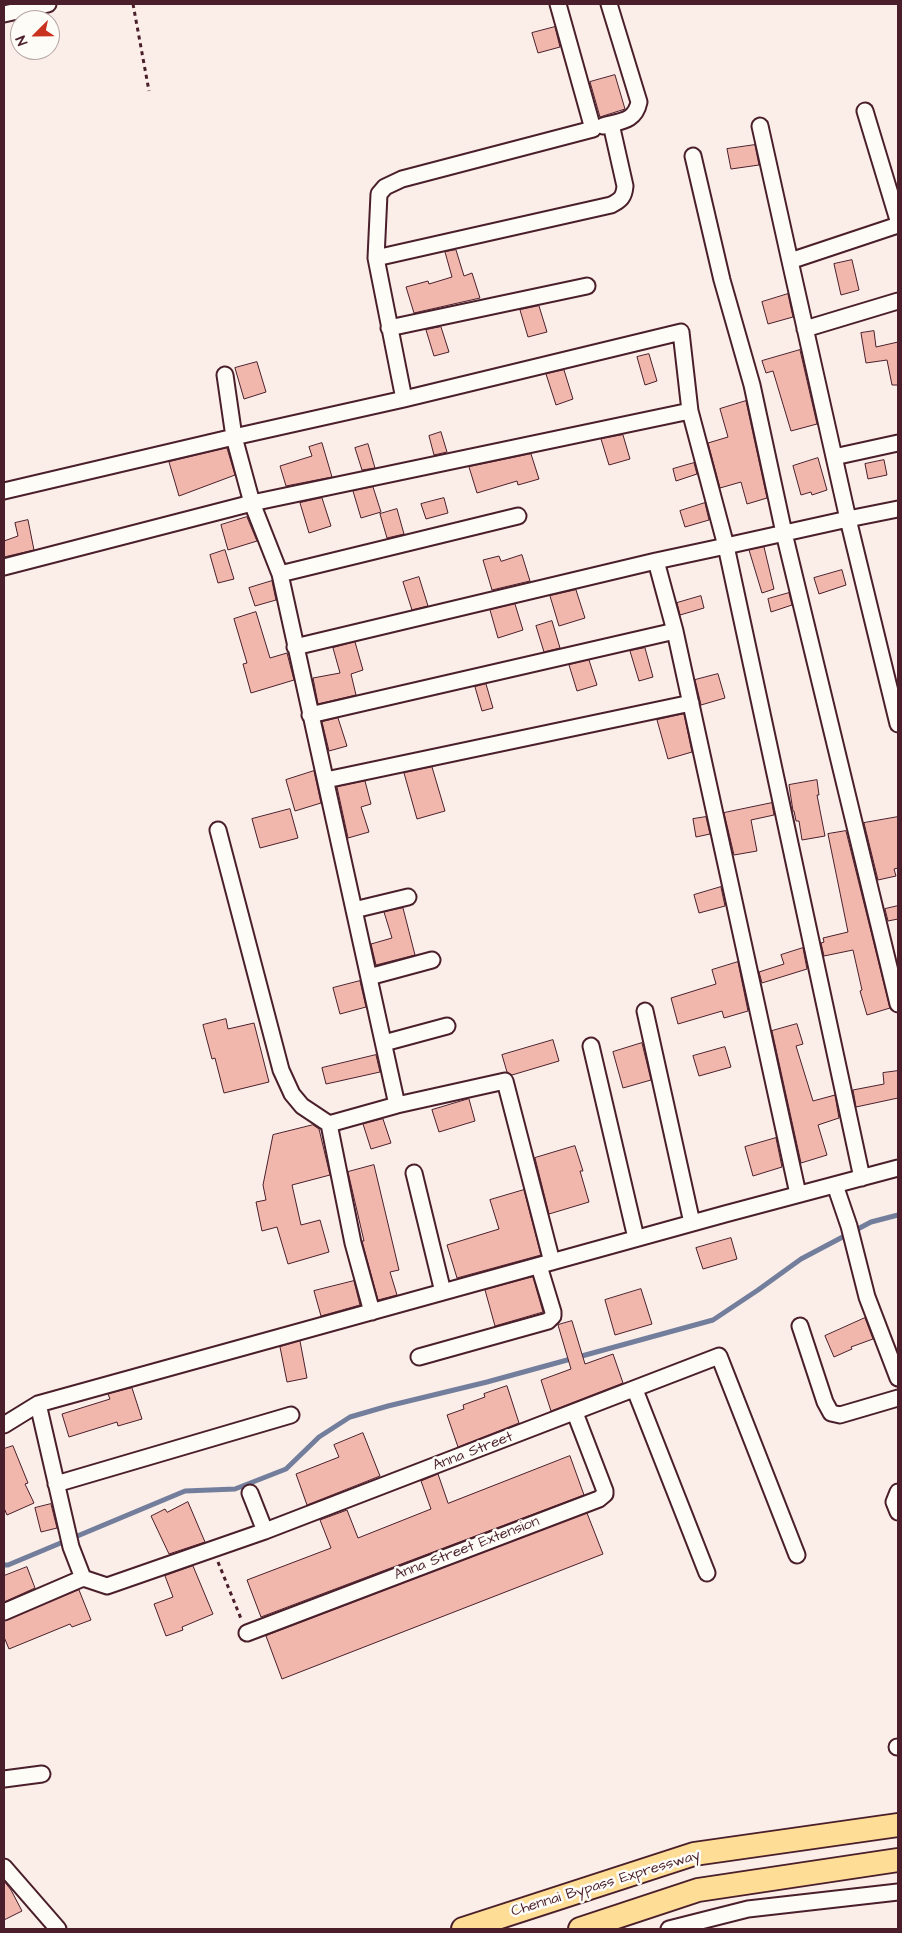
<!DOCTYPE html>
<html>
<head>
<meta charset="utf-8">
<style>
  body { margin:0 }
  #map { position:relative; width:902px; height:1933px; overflow:hidden; background:#fbeee8; font-family:"Architects Daughter",sans-serif }
  canvas { display:block }
  .frame { position:absolute; inset:0; border:5px solid #4a1f2b; pointer-events:none }
  .north { position:absolute; left:10px; top:10px; width:50px; height:50px; box-sizing:border-box; background:#fdfcf7; border:1px solid #b5a4a5; border-radius:50%; rotate:247deg; font-size:14px; font-weight:700; line-height:20px; text-align:center; color:#4a1f2b }
  .north::after { content:''; display:block; margin:auto; width:18px; height:22px; background:#c8321e; clip-path:polygon(50% 0,100% 100%,50% 72%,0 100%) }
</style>
</head>
<body>
<div id="map">
<canvas width="902" height="1933"></canvas>
<div class="frame"></div>
<div class="north">N</div>
</div>
<script>
const g = document.querySelector('canvas').getContext('2d');
g.lineJoin = 'round';
function trace(path, color, width, dash) { g.strokeStyle = color; g.lineWidth = width; g.lineCap = dash ? 'butt' : 'round'; g.setLineDash(dash || []); g.stroke(path); }
function fillPath(path, color) { g.fillStyle = color; g.fill(path, 'evenodd'); }
function drawText(font, color, halo, rows, align = 'center') {
  g.font = font + ' "Architects Daughter",sans-serif'; g.lineWidth = 5; g.setLineDash([]); g.textBaseline = 'middle'; g.strokeStyle = halo; g.fillStyle = color; for (const [text, x, y, turn = 0] of rows) {
    g.save(); g.translate(x, y); g.rotate((+turn || 0) * Math.PI / 180); g.textAlign = isNaN(turn) ? turn : align; if (halo) g.strokeText(text, 0, 0); g.fillText(text, 0, 0); g.restore();
  }
}
trace(new Path2D(`
  M 4,1565 L 8,1565 L 185,1491 L 235,1489 L 286,1469 L 319,1437 L 350,1417 L 388,1406 L 487,1382 L 713,1320 L 758,1290 L 801,1259 L 871,1222 L 898,1215`), '#737e9d', 5);
const building = new Path2D(`
  M 555,27 L 560,47 L 538,53 L 532,33 Z
  M 615,75 L 625,109 L 600,117 L 590,82 Z
  M 755,145 L 759,165 L 731,169 L 727,149 Z
  M 456,250 L 464,276 L 472,273 L 480,298 L 414,313 L 406,287 L 428,281 L 429,284 L 452,277 L 445,252 Z
  M 852,260 L 859,290 L 841,295 L 834,264 Z
  M 788,294 L 793,317 L 768,324 L 762,302 Z
  M 539,306 L 547,332 L 528,337 L 520,310 Z
  M 441,327 L 449,352 L 434,356 L 426,330 Z
  M 874,331 L 876,347 L 898,342 L 898,385 L 892,385 L 887,360 L 866,363 L 861,333 Z
  M 800,350 L 817,424 L 791,431 L 773,371 L 766,373 L 762,361 Z
  M 649,354 L 657,381 L 645,385 L 637,357 Z
  M 257,362 L 266,392 L 244,399 L 235,368 Z
  M 564,370 L 573,399 L 556,405 L 546,374 Z
  M 746,401 L 767,498 L 747,504 L 741,482 L 720,488 L 708,443 L 728,437 L 720,409 Z
  M 441,432 L 447,452 L 434,455 L 429,436 Z
  M 623,435 L 630,459 L 609,465 L 601,439 Z
  M 322,443 L 332,477 L 286,486 L 280,466 L 312,456 L 309,447 Z
  M 368,444 L 375,468 L 362,470 L 355,448 Z
  M 227,448 L 235,475 L 179,496 L 169,462 Z
  M 531,454 L 539,479 L 518,485 L 517,481 L 477,493 L 469,467 Z
  M 818,458 L 827,490 L 812,495 L 811,492 L 801,495 L 793,466 Z
  M 884,460 L 887,475 L 868,479 L 865,464 Z
  M 694,463 L 697,474 L 676,481 L 673,469 Z
  M 373,487 L 381,512 L 361,518 L 353,491 Z
  M 322,498 L 331,526 L 309,533 L 300,503 Z
  M 444,498 L 448,513 L 426,519 L 421,504 Z
  M 705,503 L 709,520 L 685,527 L 680,511 Z
  M 397,509 L 404,534 L 387,538 L 380,514 Z
  M 247,517 L 257,541 L 228,550 L 221,525 Z
  M 28,520 L 34,550 L 4,557 L 4,541 L 18,536 L 15,523 Z
  M 764,547 L 774,589 L 762,593 L 749,550 Z
  M 225,550 L 234,579 L 218,583 L 210,555 Z
  M 522,555 L 530,581 L 492,590 L 483,560 L 499,556 L 501,561 Z
  M 842,570 L 846,585 L 819,594 L 814,578 Z
  M 419,577 L 428,606 L 412,610 L 403,582 Z
  M 272,581 L 276,600 L 255,606 L 249,588 Z
  M 576,590 L 585,618 L 559,626 L 550,596 Z
  M 789,593 L 792,605 L 771,612 L 768,599 Z
  M 701,596 L 704,608 L 680,615 L 677,603 Z
  M 515,604 L 523,630 L 498,638 L 490,610 Z
  M 256,612 L 270,658 L 287,653 L 294,680 L 251,693 L 243,664 L 247,663 L 234,619 Z
  M 552,621 L 560,648 L 544,652 L 536,626 Z
  M 355,642 L 363,670 L 351,674 L 356,695 L 318,704 L 313,678 L 340,673 L 333,648 Z
  M 645,648 L 653,677 L 639,681 L 630,651 Z
  M 589,660 L 597,685 L 577,691 L 569,665 Z
  M 718,674 L 725,698 L 701,705 L 695,680 Z
  M 486,684 L 493,708 L 482,711 L 475,687 Z
  M 684,714 L 692,752 L 668,759 L 657,720 Z
  M 338,718 L 347,746 L 329,751 L 322,722 Z
  M 432,767 L 445,811 L 417,819 L 404,773 Z
  M 314,771 L 321,803 L 295,811 L 286,780 Z
  M 817,780 L 819,795 L 817,795 L 825,836 L 802,840 L 799,821 L 796,821 L 794,811 L 793,811 L 789,785 Z
  M 365,781 L 371,804 L 361,807 L 369,832 L 348,838 L 337,787 Z
  M 772,803 L 774,815 L 751,820 L 757,851 L 734,855 L 724,813 Z
  M 290,809 L 298,838 L 260,848 L 252,819 Z
  M 706,817 L 710,834 L 696,837 L 693,819 Z
  M 898,817 L 898,868 L 894,869 L 896,876 L 878,880 L 864,823 Z
  M 846,831 L 890,1008 L 867,1015 L 860,991 L 862,990 L 853,950 L 824,956 L 821,943 L 824,942 L 823,938 L 848,932 L 828,834 Z
  M 721,887 L 725,906 L 699,913 L 694,895 Z
  M 898,906 L 898,919 L 888,921 L 885,909 Z
  M 403,908 L 415,955 L 376,965 L 371,944 L 392,938 L 384,912 Z
  M 803,948 L 807,969 L 762,983 L 759,972 L 784,964 L 781,955 Z
  M 738,962 L 748,1011 L 724,1018 L 722,1011 L 678,1024 L 671,998 L 716,984 L 712,970 Z
  M 360,981 L 366,1007 L 340,1014 L 333,988 Z
  M 226,1019 L 228,1029 L 254,1023 L 269,1082 L 224,1093 L 215,1058 L 212,1059 L 203,1025 Z
  M 797,1024 L 803,1044 L 796,1046 L 813,1101 L 835,1095 L 839,1118 L 818,1125 L 827,1155 L 801,1163 L 772,1031 Z
  M 553,1040 L 559,1061 L 512,1075 L 507,1072 L 502,1055 Z
  M 642,1043 L 651,1080 L 623,1088 L 613,1052 Z
  M 725,1047 L 731,1067 L 699,1076 L 693,1056 Z
  M 376,1055 L 380,1072 L 326,1084 L 322,1068 Z
  M 898,1071 L 898,1098 L 856,1107 L 853,1090 L 884,1084 L 883,1073 Z
  M 469,1099 L 475,1121 L 439,1132 L 432,1110 Z
  M 383,1119 L 391,1143 L 371,1149 L 363,1124 Z
  M 313,1125 L 319,1129 L 330,1175 L 292,1185 L 301,1225 L 320,1220 L 329,1252 L 288,1264 L 277,1227 L 262,1231 L 256,1202 L 266,1200 L 263,1185 L 273,1135 Z
  M 776,1138 L 782,1167 L 753,1176 L 745,1147 Z
  M 575,1146 L 583,1171 L 580,1171 L 589,1202 L 549,1214 L 535,1158 Z
  M 374,1165 L 399,1270 L 390,1272 L 397,1295 L 378,1300 L 362,1241 L 364,1241 L 348,1172 Z
  M 524,1190 L 541,1255 L 457,1278 L 447,1245 L 499,1229 L 490,1200 Z
  M 731,1238 L 737,1259 L 703,1269 L 696,1248 Z
  M 533,1277 L 543,1312 L 495,1326 L 485,1290 Z
  M 354,1281 L 360,1305 L 321,1316 L 314,1291 Z
  M 641,1289 L 652,1324 L 615,1335 L 605,1300 Z
  M 865,1318 L 873,1339 L 851,1347 L 852,1349 L 834,1357 L 825,1336 Z
  M 572,1321 L 585,1364 L 613,1354 L 623,1383 L 551,1411 L 541,1380 L 571,1369 L 558,1325 Z
  M 300,1341 L 307,1378 L 287,1382 L 280,1347 Z
  M 507,1386 L 519,1423 L 458,1447 L 447,1415 L 464,1409 L 463,1405 L 485,1397 L 484,1394 Z
  M 132,1388 L 142,1419 L 118,1426 L 117,1422 L 69,1437 L 62,1414 L 110,1399 L 108,1394 Z
  M 363,1433 L 380,1476 L 307,1505 L 296,1474 L 339,1457 L 334,1445 Z
  M 13,1446 L 28,1483 L 25,1484 L 34,1503 L 7,1515 L 4,1508 L 4,1449 Z
  M 570,1456 L 584,1495 L 261,1617 L 247,1580 L 331,1548 L 320,1520 L 347,1510 L 358,1538 L 431,1509 L 421,1481 L 438,1474 L 448,1503 Z
  M 188,1502 L 205,1542 L 169,1554 L 151,1516 L 165,1509 L 167,1512 Z
  M 51,1504 L 57,1528 L 41,1532 L 35,1508 Z
  M 587,1513 L 603,1554 L 282,1679 L 266,1636 Z
  M 193,1566 L 213,1614 L 182,1627 L 183,1630 L 166,1636 L 154,1604 L 173,1597 L 165,1576 Z
  M 27,1567 L 35,1588 L 4,1602 L 4,1576 Z
  M 79,1590 L 91,1620 L 72,1627 L 70,1624 L 9,1649 L 4,1637 L 4,1621 Z
  M 4,1881 L 11,1890 L 22,1911 L 4,1920 Z`);
fillPath(building, '#f1b7ad');
trace(building, '#4a1f2b', 1);
const minor = new Path2D(`
  M 4,14 L 48,4
  M 865,111 L 898,220
  M 603,126 C 620,121 635,122 639,102 L 609,4
  M 760,126 L 790,261 L 898,225
  M 693,156 L 722,280 L 752,385 L 784,533 L 898,1004
  M 376,258 L 611,205 C 621,200 624,197 625,186 L 611,124
  M 790,261 L 848,519 L 898,509
  M 389,328 L 587,286
  M 805,329 L 898,301
  M 404,399 L 376,258 L 379,194 L 385,187 L 402,179 L 593,129 L 558,4
  M 834,457 L 898,443
  M 4,491 L 234,437 L 225,375
  M 4,567 L 252,503 L 690,411
  M 280,574 L 518,516
  M 295,647 L 656,561
  M 310,715 L 675,631
  M 326,780 L 691,703
  M 218,830 L 281,1070 L 292,1094 L 302,1106 L 329,1124
  M 354,910 L 408,897
  M 369,977 L 432,960
  M 645,1011 L 692,1223
  M 384,1043 L 447,1026
  M 591,1046 L 636,1238
  M 397,1105 L 280,574 L 252,503 L 234,437 L 404,399 L 681,332 L 690,411 L 726,546 L 656,561 L 675,631 L 798,1194
  M 414,1173 L 443,1292
  M 862,1178 L 726,546 L 848,519 L 898,724
  M 835,1185 L 849,1226 L 867,1297 L 898,1378
  M 372,1312 L 353,1243 L 329,1124 L 397,1105 L 505,1081 L 552,1262
  M 800,1326 L 825,1402 L 831,1413 L 840,1415 L 898,1398
  M 419,1357 L 548,1321 L 553,1316 L 553,1312 L 539,1266
  M 635,1390 L 707,1573
  M 38,1404 L 71,1547 L 83,1578 L 107,1586 L 265,1531
  M 4,1425 L 38,1404 L 725,1214 L 898,1168
  M 56,1484 L 291,1415
  M 898,1492 L 894,1502 L 898,1512
  M 250,1493 L 265,1531 L 719,1356 L 797,1555
  M 4,1612 L 83,1578
  M 247,1633 L 599,1499 L 605,1494 L 605,1491 L 575,1413
  M 897,1747 L 898,1747
  M 4,1779 L 42,1774
  M 4,1867 L 58,1929
  M 669,1929 L 748,1909 L 898,1892`);
const highway = new Path2D(`
  M 463,1929 L 694,1854 L 898,1825
  M 580,1929 L 698,1890 L 898,1860`);
trace(minor, '#4a1f2b', 19);
trace(highway, '#4a1f2b', 26);
trace(new Path2D(`
  M 133,4 L 149,91
  M 218,1562 L 242,1621`), '#4a1f2b', 3, [4, 4]);
trace(minor, '#fdfcf7', 15);
trace(highway, '#fede96', 22);
drawText('15px', '#4a1f2b', '#fdfcf7', [
  ["Anna Street",473,1452,-21],
  ["Anna Street Extension",467,1549,-21],
  ["Chennai Bypass Expressway",606,1884,-17]
]);
</script>
</body>
</html>
